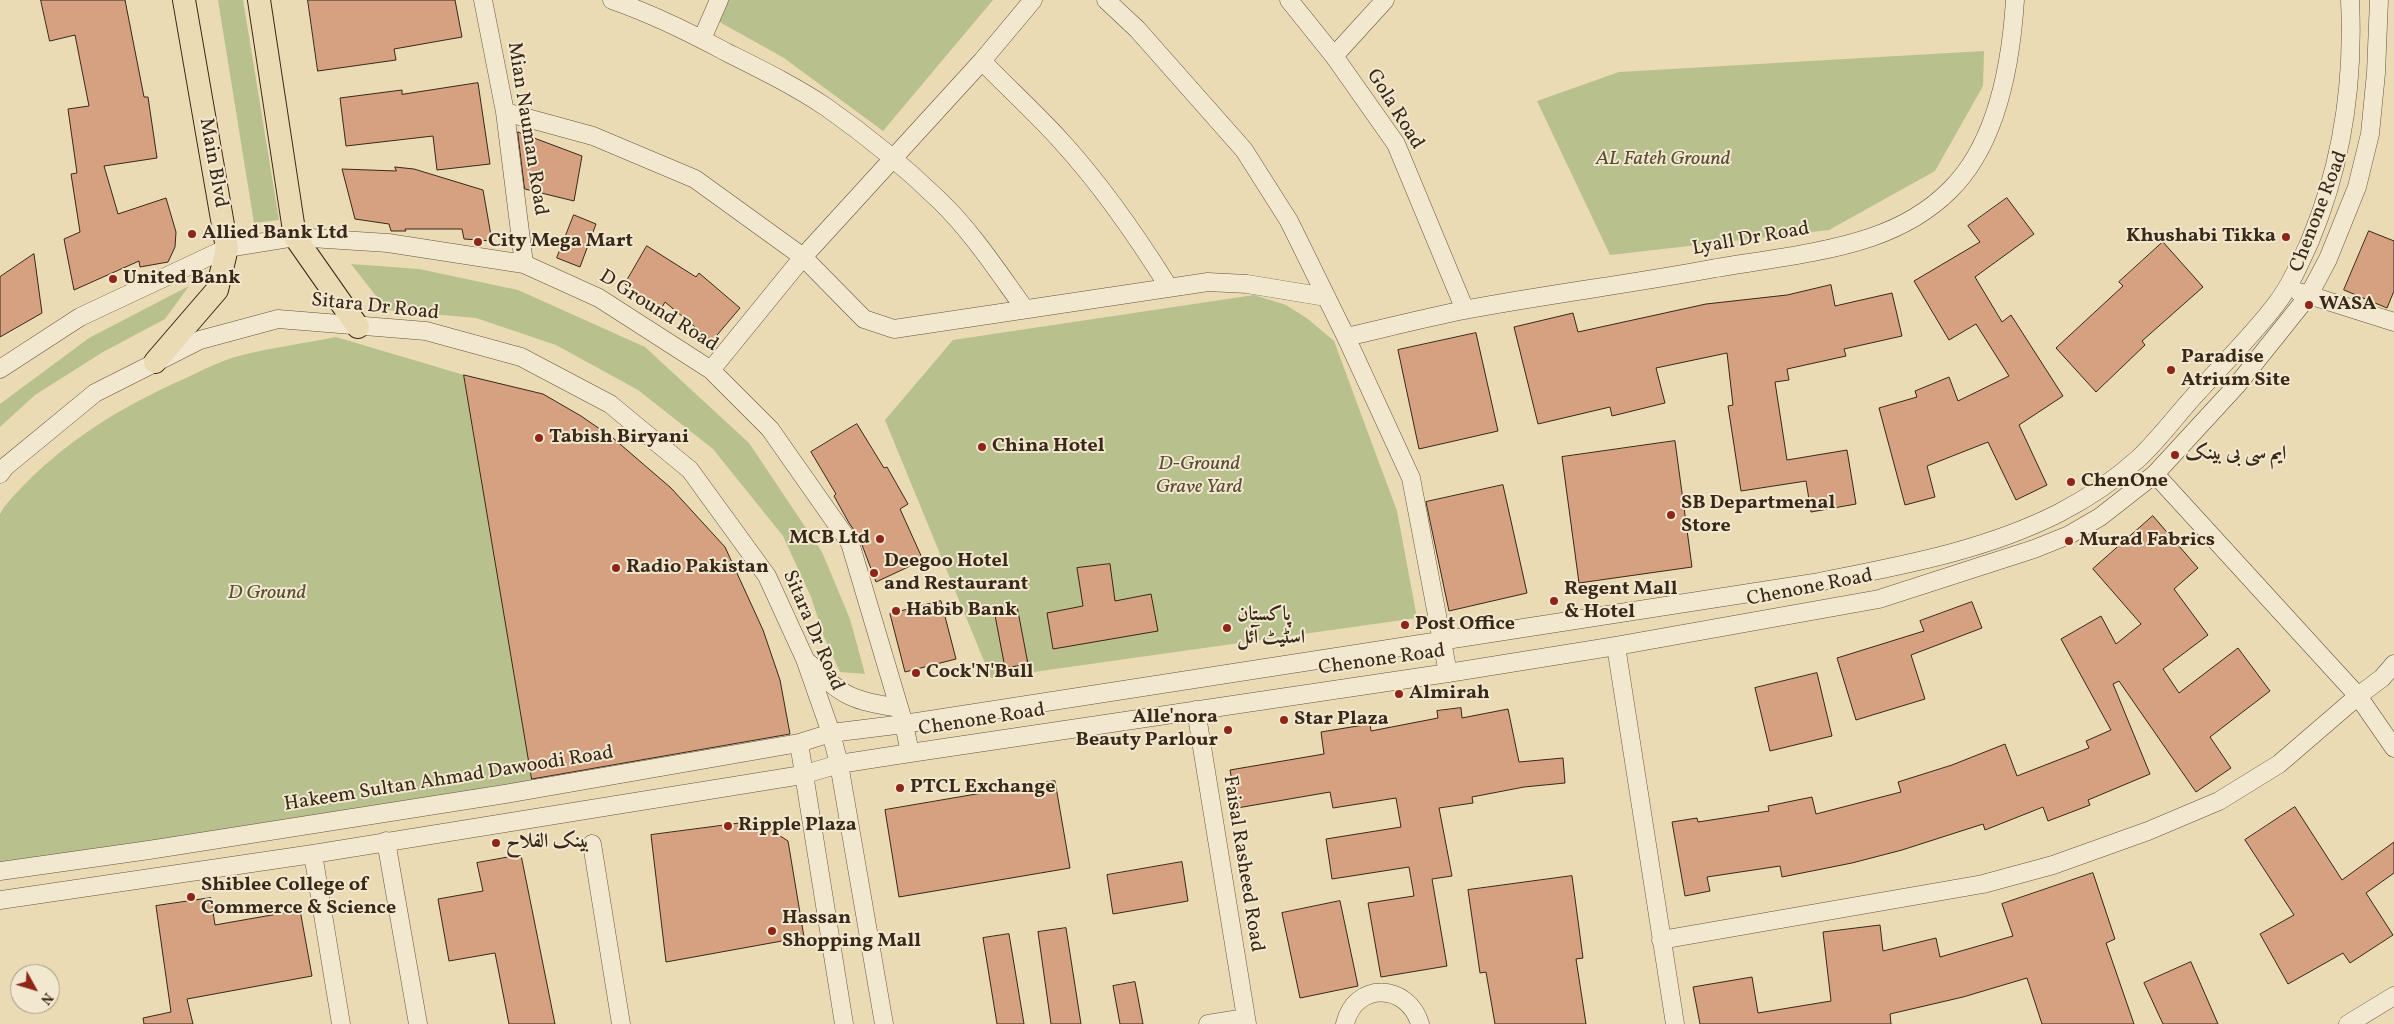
<!DOCTYPE html>
<html>
<head>
<meta charset="utf-8">
<style>
  body { margin:0 }
  #map { position:relative; width:2394px; height:1024px; overflow:hidden; background:#eadbb5; font-family:Vollkorn,serif }
  canvas { display:block }
  .north { position:absolute; left:10px; top:964px; width:50px; height:50px; box-sizing:border-box; background:#f1e8cf; border:1px solid #a79b85; border-radius:50%; rotate:129deg; font-size:14px; font-weight:700; line-height:20px; text-align:center; color:#392717 }
  .north::after { content:''; display:block; margin:auto; width:18px; height:22px; background:#8f2418; clip-path:polygon(50% 0,100% 100%,50% 72%,0 100%) }
</style>
</head>
<body>
<div id="map">
<canvas width="2394" height="1024"></canvas>
<div class="north">N</div>
</div>
<script>
const g = document.querySelector('canvas').getContext('2d');
g.lineJoin = 'round';
function fillPath(path, color) { g.fillStyle = color; g.fill(path, 'evenodd'); }
function trace(path, color, width, dash) { g.strokeStyle = color; g.lineWidth = width; g.lineCap = dash ? 'butt' : 'round'; g.setLineDash(dash || []); g.stroke(path); }
function drawText(font, color, halo, rows, align = 'center') {
  g.font = font + ' Vollkorn,Amiri,serif'; g.lineWidth = 4; g.setLineDash([]); g.textBaseline = 'middle'; g.strokeStyle = halo; g.fillStyle = color; for (const [text, x, y, turn = 0] of rows) {
    g.save(); g.translate(x, y); g.rotate((+turn || 0) * Math.PI / 180); g.textAlign = isNaN(turn) ? turn : align; if (halo) g.strokeText(text, 0, 0); g.fillText(text, 0, 0); g.restore();
  }
}
fillPath(new Path2D(`
  M 218,0 L 243,0 L 279,220 L 254,223 Z
  M 714,0 L 993,0 L 883,131 L 784,58 L 707,15 Z
  M 1984,51 L 1983,86 L 1935,171 L 1829,230 L 1610,255 L 1537,101 L 1619,72 Z
  M 351,264 L 419,269 L 518,290 L 645,347 L 749,443 L 822,552 L 850,619 L 865,674 L 840,672 L 824,637 L 811,597 L 783,536 L 713,449 L 638,390 L 556,345 L 476,318 L 387,310 Z
  M 189,286 L 165,319 L 103,352 L 35,395 L 0,427 L 0,404 L 89,338 Z
  M 1254,295 L 1286,305 L 1308,319 L 1334,341 L 1397,511 L 1417,618 L 991,678 L 885,420 L 953,340 Z
  M 336,337 L 464,375 L 533,785 L 0,864 L 0,514 L 4,507 C 55,447 114,410 186,378 C 201,371 218,362 235,357 C 268,348 302,344 336,337 Z`), '#b8c08d');
const building = new Path2D(`
  M 41,0 L 125,0 L 144,97 L 148,97 L 157,158 L 104,166 L 118,214 L 166,198 L 176,232 L 175,247 L 168,262 L 140,267 L 139,261 L 74,290 L 64,239 L 80,232 L 71,174 L 77,173 L 68,109 L 89,106 L 75,35 L 50,41 Z
  M 308,0 L 455,0 L 462,37 L 394,49 L 396,60 L 318,71 Z
  M 478,83 L 490,164 L 437,170 L 433,136 L 346,146 L 340,98 L 402,90 L 402,94 Z
  M 518,132 L 582,156 L 574,201 L 525,189 Z
  M 395,167 L 414,169 L 483,190 L 492,241 L 464,239 L 462,229 L 405,229 L 406,231 L 391,231 L 389,224 L 355,219 L 342,169 L 396,171 Z
  M 2007,198 L 2034,234 L 1975,277 L 2002,322 L 2011,315 L 2063,396 L 2019,425 L 2047,485 L 2016,500 L 1988,442 L 1927,466 L 1935,497 L 1905,505 L 1879,408 L 1917,397 L 1915,391 L 1949,377 L 1958,401 L 2009,376 L 1976,324 L 1949,340 L 1914,281 L 1980,242 L 1968,226 Z
  M 574,215 L 596,224 L 580,267 L 557,258 Z
  M 2369,231 L 2394,241 L 2394,291 L 2387,308 L 2344,290 Z
  M 2163,242 L 2203,287 L 2142,341 L 2145,345 L 2096,392 L 2056,348 L 2123,286 L 2119,282 Z
  M 647,246 L 696,277 L 699,273 L 740,308 L 712,341 L 665,302 L 661,309 L 625,284 Z
  M 34,254 L 42,313 L 0,337 L 0,277 Z
  M 1831,285 L 1835,306 L 1892,293 L 1902,336 L 1844,349 L 1846,356 L 1787,369 L 1789,380 L 1775,382 L 1787,460 L 1847,450 L 1856,504 L 1811,512 L 1806,481 L 1741,491 L 1728,406 L 1733,405 L 1727,353 L 1656,368 L 1665,403 L 1612,416 L 1610,407 L 1538,424 L 1514,327 L 1573,313 L 1578,332 L 1706,304 L 1787,295 Z
  M 1476,333 L 1498,431 L 1419,449 L 1398,350 Z
  M 464,375 L 543,394 L 581,416 L 613,438 L 671,488 L 725,547 L 763,630 L 780,680 L 790,734 L 532,779 Z
  M 857,424 L 884,468 L 887,467 L 908,504 L 900,509 L 923,560 L 876,582 L 859,537 L 849,523 L 834,496 L 836,494 L 811,452 Z
  M 1675,441 L 1692,567 L 1579,583 L 1562,457 Z
  M 1503,485 L 1527,593 L 1449,611 L 1426,502 Z
  M 2153,516 L 2198,568 L 2174,589 L 2208,635 L 2163,669 L 2179,693 L 2238,648 L 2270,691 L 2210,737 L 2231,768 L 2196,792 L 2119,681 L 2113,684 L 2150,774 L 2088,800 L 2090,805 L 2048,821 L 2043,807 L 1985,830 L 1983,824 L 1902,850 L 1852,863 L 1782,877 L 1780,866 L 1707,877 L 1710,891 L 1685,896 L 1672,822 L 1697,818 L 1698,822 L 1769,811 L 1768,806 L 1812,797 L 1816,814 L 1901,792 L 1898,782 L 1952,765 L 2005,744 L 2017,776 L 2089,748 L 2086,741 L 2111,730 L 2061,639 L 2101,616 L 2116,644 L 2141,624 L 2093,569 Z
  M 1110,564 L 1115,601 L 1151,594 L 1158,631 L 1053,649 L 1047,613 L 1083,606 L 1077,568 Z
  M 941,601 L 956,659 L 905,672 L 890,614 Z
  M 1972,602 L 1982,628 L 1911,655 L 1925,699 L 1856,720 L 1837,658 L 1924,631 L 1920,621 Z
  M 1017,606 L 1028,664 L 1005,668 L 994,610 Z
  M 1817,673 L 1832,736 L 1770,751 L 1755,688 Z
  M 1461,708 L 1462,718 L 1508,709 L 1519,762 L 1563,758 L 1565,783 L 1524,787 L 1472,797 L 1473,803 L 1439,808 L 1452,876 L 1432,879 L 1447,966 L 1381,977 L 1368,903 L 1414,896 L 1409,867 L 1332,879 L 1326,839 L 1401,827 L 1396,798 L 1333,808 L 1330,792 L 1237,808 L 1230,770 L 1324,754 L 1321,732 L 1370,724 L 1371,731 L 1438,718 L 1437,711 Z
  M 1055,781 L 1070,868 L 899,897 L 885,810 Z
  M 2295,807 L 2342,880 L 2394,842 L 2394,873 L 2366,893 L 2393,935 L 2350,963 L 2343,953 L 2288,984 L 2260,934 L 2294,915 L 2245,840 Z
  M 757,821 L 788,841 L 804,937 L 666,962 L 651,835 Z
  M 521,855 L 555,1024 L 509,1024 L 495,953 L 449,961 L 438,899 L 483,891 L 477,863 Z
  M 1182,862 L 1188,901 L 1113,914 L 1107,875 Z
  M 2093,873 L 2115,939 L 2106,943 L 2134,1024 L 2042,1024 L 2027,978 L 1963,997 L 1890,1014 L 1891,1024 L 1700,1024 L 1693,987 L 1752,977 L 1758,1013 L 1831,1001 L 1823,932 L 1880,925 L 1883,951 L 1936,938 L 1940,957 L 2013,936 L 2002,904 Z
  M 1572,876 L 1583,958 L 1576,959 L 1586,1024 L 1495,1024 L 1486,972 L 1480,973 L 1468,890 Z
  M 211,898 L 215,925 L 300,910 L 312,976 L 187,999 L 193,1024 L 144,1024 L 143,1018 L 171,1012 L 156,906 Z
  M 1340,901 L 1358,986 L 1300,998 L 1282,913 Z
  M 1066,928 L 1081,1024 L 1051,1024 L 1038,932 Z
  M 1009,934 L 1024,1024 L 997,1024 L 983,938 Z
  M 2191,962 L 2218,1024 L 2163,1024 L 2144,983 Z
  M 1135,982 L 1143,1024 L 1120,1024 L 1113,986 Z`);
fillPath(building, '#d5a181');
trace(building, '#392717', 1);
const minor = new Path2D(`
  M 483,0 L 505,112 L 524,264
  M 612,0 C 652,14 689,32 726,52 C 760,69 795,86 826,107 C 866,135 905,167 940,201 C 973,233 998,272 1025,309
  M 1106,0 L 1137,29 L 1244,150 L 1289,221 L 1346,337 L 1411,478 L 1448,673
  M 1289,0 L 1334,56 L 1396,144 L 1465,310
  M 702,39 L 719,0
  M 1334,56 L 1385,0
  M 982,61 C 1008,88 1037,114 1062,142 C 1103,187 1136,235 1168,286
  M 505,112 L 593,136 L 695,179 L 803,257 L 864,319 L 894,329 L 1208,282 L 1247,284 L 1326,297
  M 2299,292 L 2394,322
  M 1346,337 C 1385,328 1425,318 1464,310 C 1548,294 1632,284 1716,268 C 1764,260 1826,253 1872,237 C 1901,227 1928,212 1950,190 C 1997,144 2011,63 2015,0
  M 0,369 L 80,317 L 227,248 L 295,237 L 388,243 L 524,264 L 599,298 L 711,370 L 770,429 L 850,543 L 904,724 L 910,753
  M 711,370 L 803,257 L 982,61 L 1033,0
  M 0,474 L 5,467 L 95,393 L 200,340 L 278,319 L 426,331 L 521,357 L 610,404 L 690,470 L 767,576 L 805,659 L 831,733 L 839,764 L 884,1024
  M 2155,474 L 2358,696 L 2394,748
  M 1616,646 L 1675,1024
  M 809,663 C 844,698 852,700 899,708
  M 1196,710 L 1247,1024
  M 799,743 L 844,1024
  M 386,841 L 418,1024
  M 592,844 L 621,1024
  M 313,854 L 341,1024
  M 0,871 L 149,850 L 505,794 L 799,743 L 831,733 L 904,724 L 1814,583 C 1897,566 1982,552 2059,513 C 2086,499 2116,479 2139,458 C 2159,439 2176,416 2195,395 C 2222,365 2252,336 2277,303 C 2291,284 2300,263 2310,241 C 2342,165 2354,82 2350,0
  M 0,900 L 313,854 L 802,775 L 839,764 L 910,753 L 1448,673 L 1616,646 L 1879,599 L 2034,549 L 2069,535 L 2100,517 L 2155,474 L 2237,385 L 2309,295 L 2328,259 L 2357,187 L 2370,134 L 2376,73 L 2379,0
  M 1661,940 L 1983,884 L 2053,865 L 2148,831 L 2219,801 L 2279,764 L 2358,696 L 2382,678 L 2394,664
  M 1208,1024 L 1246,1018
  M 1345,1024 C 1355,981 1408,983 1420,1024
  M 2348,1024 L 2394,996`);
const major = new Path2D(`
  M 259,0 L 295,237 L 358,327
  M 155,362 L 217,290 L 227,248 L 184,0`);
trace(minor, '#65543e', 19);
trace(major, '#392717', 24);
trace(minor, '#f1e8cf', 18);
trace(major, '#eadbb5', 22);
for (const [x, y, r, color] of [
  [192,234,5,"#8f2418"],
  [2286,237,5,"#8f2418"],
  [478,242,5,"#8f2418"],
  [113,279,5,"#8f2418"],
  [2309,305,5,"#8f2418"],
  [2171,370,5,"#8f2418"],
  [539,438,5,"#8f2418"],
  [982,447,5,"#8f2418"],
  [2175,455,5,"#8f2418"],
  [2071,482,5,"#8f2418"],
  [1671,515,5,"#8f2418"],
  [880,539,5,"#8f2418"],
  [2069,541,5,"#8f2418"],
  [616,568,5,"#8f2418"],
  [874,573,5,"#8f2418"],
  [1554,601,5,"#8f2418"],
  [896,611,5,"#8f2418"],
  [1405,625,5,"#8f2418"],
  [1227,628,5,"#8f2418"],
  [916,673,5,"#8f2418"],
  [1399,694,5,"#8f2418"],
  [1284,720,5,"#8f2418"],
  [1228,730,5,"#8f2418"],
  [900,788,5,"#8f2418"],
  [728,826,5,"#8f2418"],
  [496,843,5,"#8f2418"],
  [191,897,5,"#8f2418"],
  [772,931,5,"#8f2418"]
]) { const dot = new Path2D(); dot.arc(x, y, r, 0, 2 * Math.PI); g.fillStyle = color; g.fill(dot); trace(dot, '#f1e8cf', 2); }
drawText('20px', '#392717', '#f1e8cf', [
  ["Gola Road",1394,110,58],
  ["Mian Nauman Road",526,129,81],
  ["Main Blvd",212,163,80],
  ["Chenone Road",2320,212,-69],
  ["Lyall Dr Road",1751,240,-10],
  ["Sitara Dr Road",375,308,6],
  ["D Ground Road",658,312,32],
  ["Chenone Road",1810,589,-11],
  ["Sitara Dr Road",812,631,67],
  ["Chenone Road",1382,661,-8],
  ["Chenone Road",982,721,-9],
  ["Hakeem Sultan Ahmad Dawoodi Road",449,780,-9],
  ["Faisal Rasheed Road",1242,864,81]
]);
drawText('italic 20px', '#594d34', '#f1e8cf', [
  ["AL Fateh Ground",1663,160],
  ["D-Ground",1199,465],
  ["Grave Yard",1199,488],
  ["D Ground",267,594]
]);
drawText('bold 20px', '#392717', '#f1e8cf', [
  ["Allied Bank Ltd",202,234],
  ["Khushabi Tikka",2276,237,"right"],
  ["City Mega Mart",488,242],
  ["United Bank",123,279],
  ["WASA",2319,305],
  ["Paradise",2181,358],
  ["Atrium Site",2181,381],
  ["Tabish Biryani",549,438],
  ["China Hotel",992,447],
  ["ایم سی بی بینک",2185,455],
  ["ChenOne",2081,482],
  ["SB Departmenal",1681,504],
  ["Store",1681,527],
  ["MCB Ltd",870,539,"right"],
  ["Murad Fabrics",2079,541],
  ["Deegoo Hotel",884,562],
  ["and Restaurant",884,585],
  ["Radio Pakistan",626,568],
  ["Regent Mall",1564,590],
  ["& Hotel",1564,613],
  ["Habib Bank",906,611],
  ["پاکستان",1237,616],
  ["اسٹیٹ آئل",1237,639],
  ["Post Office",1415,625],
  ["Cock'N'Bull",926,673],
  ["Almirah",1409,694],
  ["Alle'nora",1218,718,"right"],
  ["Beauty Parlour",1218,741,"right"],
  ["Star Plaza",1294,720],
  ["PTCL Exchange",910,788],
  ["Ripple Plaza",738,826],
  ["بینک الفلاح",506,843],
  ["Shiblee College of",201,886],
  ["Commerce & Science",201,909],
  ["Hassan",782,919],
  ["Shopping Mall",782,942]
], 'left');
</script>
</body>
</html>
